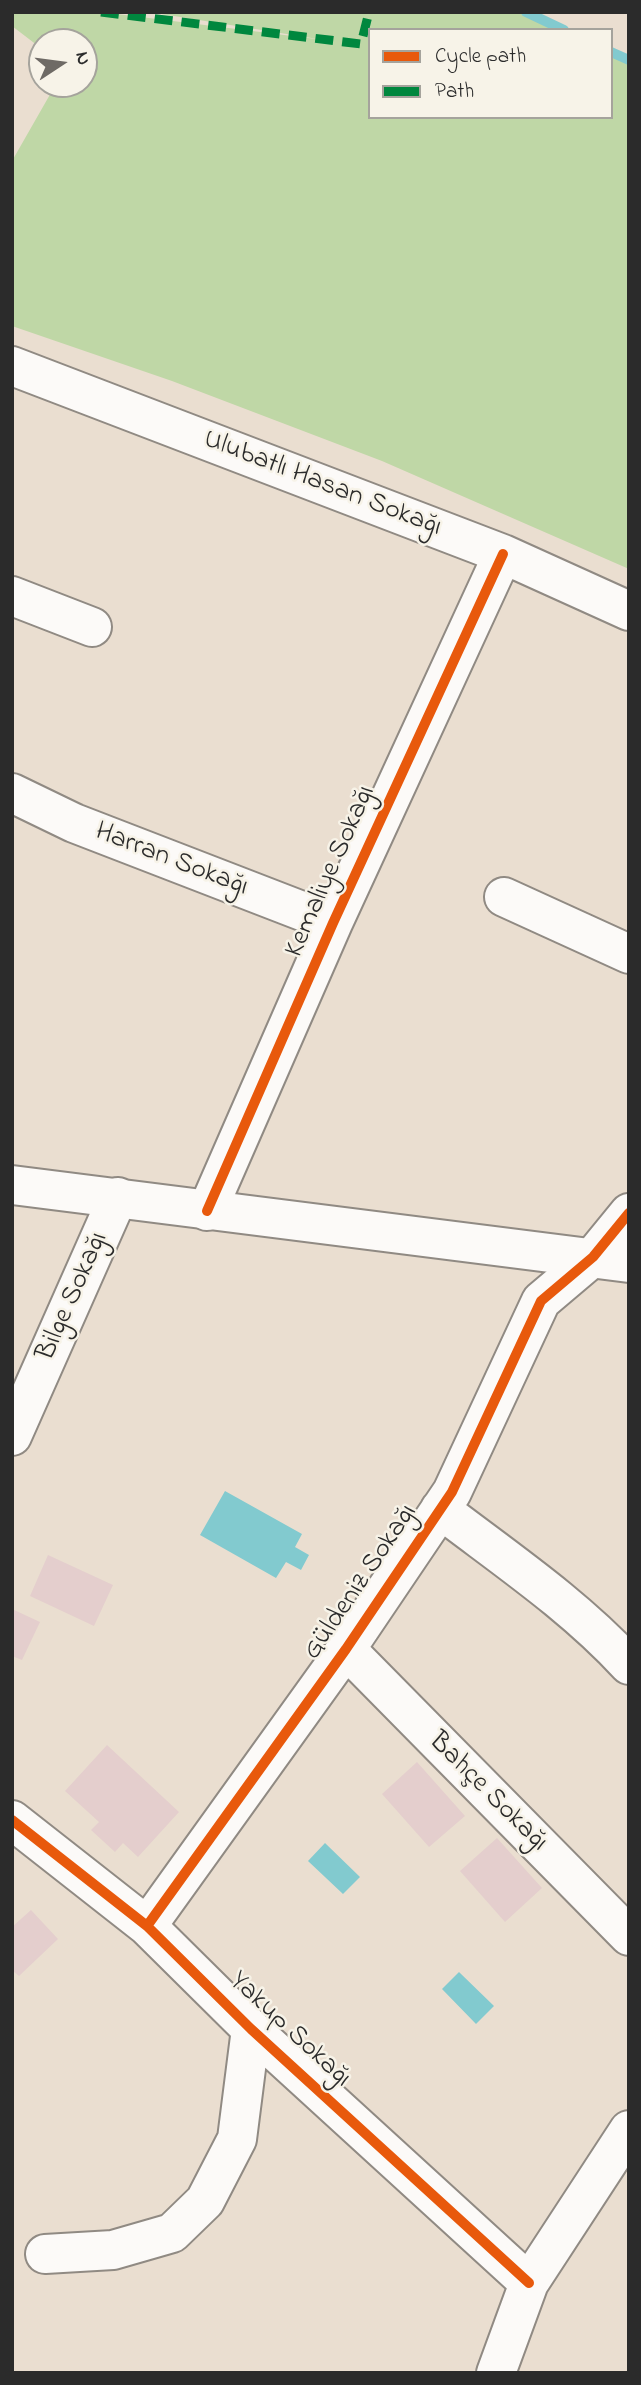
<!DOCTYPE html>
<html>
<head>
<meta charset="utf-8">
<style>
  body { margin:0 }
  #map { position:relative; width:641px; height:2385px; overflow:hidden; background:#eaded0; font-family:"Indie Flower",sans-serif }
  canvas { display:block }
  .frame { position:absolute; inset:0; border:14px solid #2b2b2b; pointer-events:none }
  .legend { position:absolute; left:368px; top:28px; width:245px; height:91px; box-sizing:border-box; background:#f7f3e8; border:2px solid #a5a39c; margin:0; padding:9px 12px; list-style:none; font-size:21px; color:#2b2b2b }
  .legend li { display:flex; align-items:center; gap:14px; height:35px }
  .legend b { width:35px; border:2px solid #a5a39c }
  .north { position:absolute; left:28px; top:28px; width:70px; height:70px; box-sizing:border-box; background:#f7f3e8; border:2px solid #a5a39c; border-radius:50%; rotate:77deg; font-size:19px; font-weight:700; line-height:28px; text-align:center; color:#2b2b2b }
  .north::after { content:''; display:block; margin:auto; width:24px; height:32px; background:#6e6a65; clip-path:polygon(50% 0,100% 100%,50% 72%,0 100%) }
</style>
</head>
<body>
<div id="map">
<canvas width="641" height="2385"></canvas>
<div class="frame"></div>
<ul class="legend">
<li><b style="height:9px;background:#e8590c"></b>Cycle path</li>
<li><b style="height:9px;background:#00873e"></b>Path</li>
</ul>
<div class="north">N</div>
</div>
<script>
const g = document.querySelector('canvas').getContext('2d');
g.lineJoin = 'round';
function fillPath(path, color) { g.fillStyle = color; g.fill(path, 'evenodd'); }
function trace(path, color, width, dash) { g.strokeStyle = color; g.lineWidth = width; g.lineCap = dash ? 'butt' : 'round'; g.setLineDash(dash || []); g.stroke(path); }
function drawText(font, color, halo, rows, align = 'center') {
  g.font = font + ' "Indie Flower",sans-serif'; g.lineWidth = 5; g.setLineDash([]); g.textBaseline = 'middle'; g.strokeStyle = halo; g.fillStyle = color; for (const [text, x, y, turn = 0] of rows) {
    g.save(); g.translate(x, y); g.rotate((+turn || 0) * Math.PI / 180); g.textAlign = isNaN(turn) ? turn : align; if (halo) g.strokeText(text, 0, 0); g.fillText(text, 0, 0); g.restore();
  }
}
fillPath(new Path2D(`
  M 12,12 L 101,12 L 324,40 L 149,12 L 525,12 L 564,30 L 370,30 L 370,117 L 611,117 L 611,52 L 629,61 L 629,569 L 382,461 L 172,381 L 12,326 L 12,161 L 56,84 L 84,84 L 84,42 L 42,42 L 42,49 L 12,26 Z`), '#bfd7a6');
fillPath(new Path2D(`
  M 225,1491 L 302,1534 L 295,1547 L 309,1555 L 301,1570 L 286,1562 L 276,1578 L 200,1535 Z
  M 325,1843 L 360,1877 L 343,1894 L 308,1861 Z
  M 459,1972 L 494,2006 L 476,2024 L 442,1989 Z`), '#82cacf');
trace(new Path2D(`
  M 526,12 L 564,30
  M 611,52 L 629,60`), '#82cacf', 10);
fillPath(new Path2D(`
  M 48,1555 L 113,1585 L 94,1626 L 30,1596 Z
  M 12,1609 L 40,1622 L 22,1660 L 12,1656 Z
  M 107,1745 L 179,1812 L 138,1857 L 123,1843 L 115,1852 L 91,1830 L 99,1822 L 65,1791 Z
  M 417,1762 L 465,1816 L 429,1847 L 382,1794 Z
  M 497,1838 L 542,1888 L 505,1922 L 460,1871 Z
  M 31,1910 L 58,1939 L 19,1976 L 12,1970 L 12,1927 Z`), '#e4cecd');
const minor = new Path2D(`
  M 12,366 L 503,554 L 629,611
  M 12,596 L 92,627
  M 12,793 L 74,823 L 333,923
  M 504,897 L 629,954
  M 207,1211 L 333,923 L 503,554
  M 12,1436 L 118,1197
  M 440,1509 C 504,1558 574,1605 629,1665
  M 346,1649 L 629,1936
  M 12,1820 L 147,1926 L 251,2029 L 529,2283
  M 147,1926 L 346,1649 L 452,1492 L 541,1301 L 593,1257 L 629,1213
  M 45,2254 L 113,2250 L 172,2233 L 205,2201 L 237,2139 L 251,2029
  M 496,2373 L 529,2283 L 629,2130`);
const major = new Path2D(`
  M 12,1185 L 629,1263`);
trace(minor, '#908a83', 42);
trace(major, '#908a83', 42);
trace(minor, '#fcfaf8', 38);
trace(major, '#fcfaf8', 38);
trace(new Path2D(`
  M 101,12 L 361,44 L 369,12`), '#00873e', 9, [18, 9]);
trace(new Path2D(`
  M 207,1211 L 333,923 L 503,554
  M 12,1820 L 147,1926 L 251,2029 L 529,2283
  M 147,1926 L 346,1649 L 452,1492 L 541,1301 L 593,1257 L 629,1213`), '#e8590c', 10);
drawText('28px', '#2b2b2b', '#f7f3e8', [
  ["Ulubatlı Hasan Sokağı",322,485,21],
  ["Harran Sokağı",171,861,21],
  ["Kemaliye Sokağı",332,872,-66],
  ["Bilge Sokağı",74,1297,-66],
  ["Güldeniz Sokağı",362,1583,-56],
  ["Bahçe Sokağı",487,1793,45],
  ["Yakup Sokağı",289,2031,43]
]);
</script>
</body>
</html>
